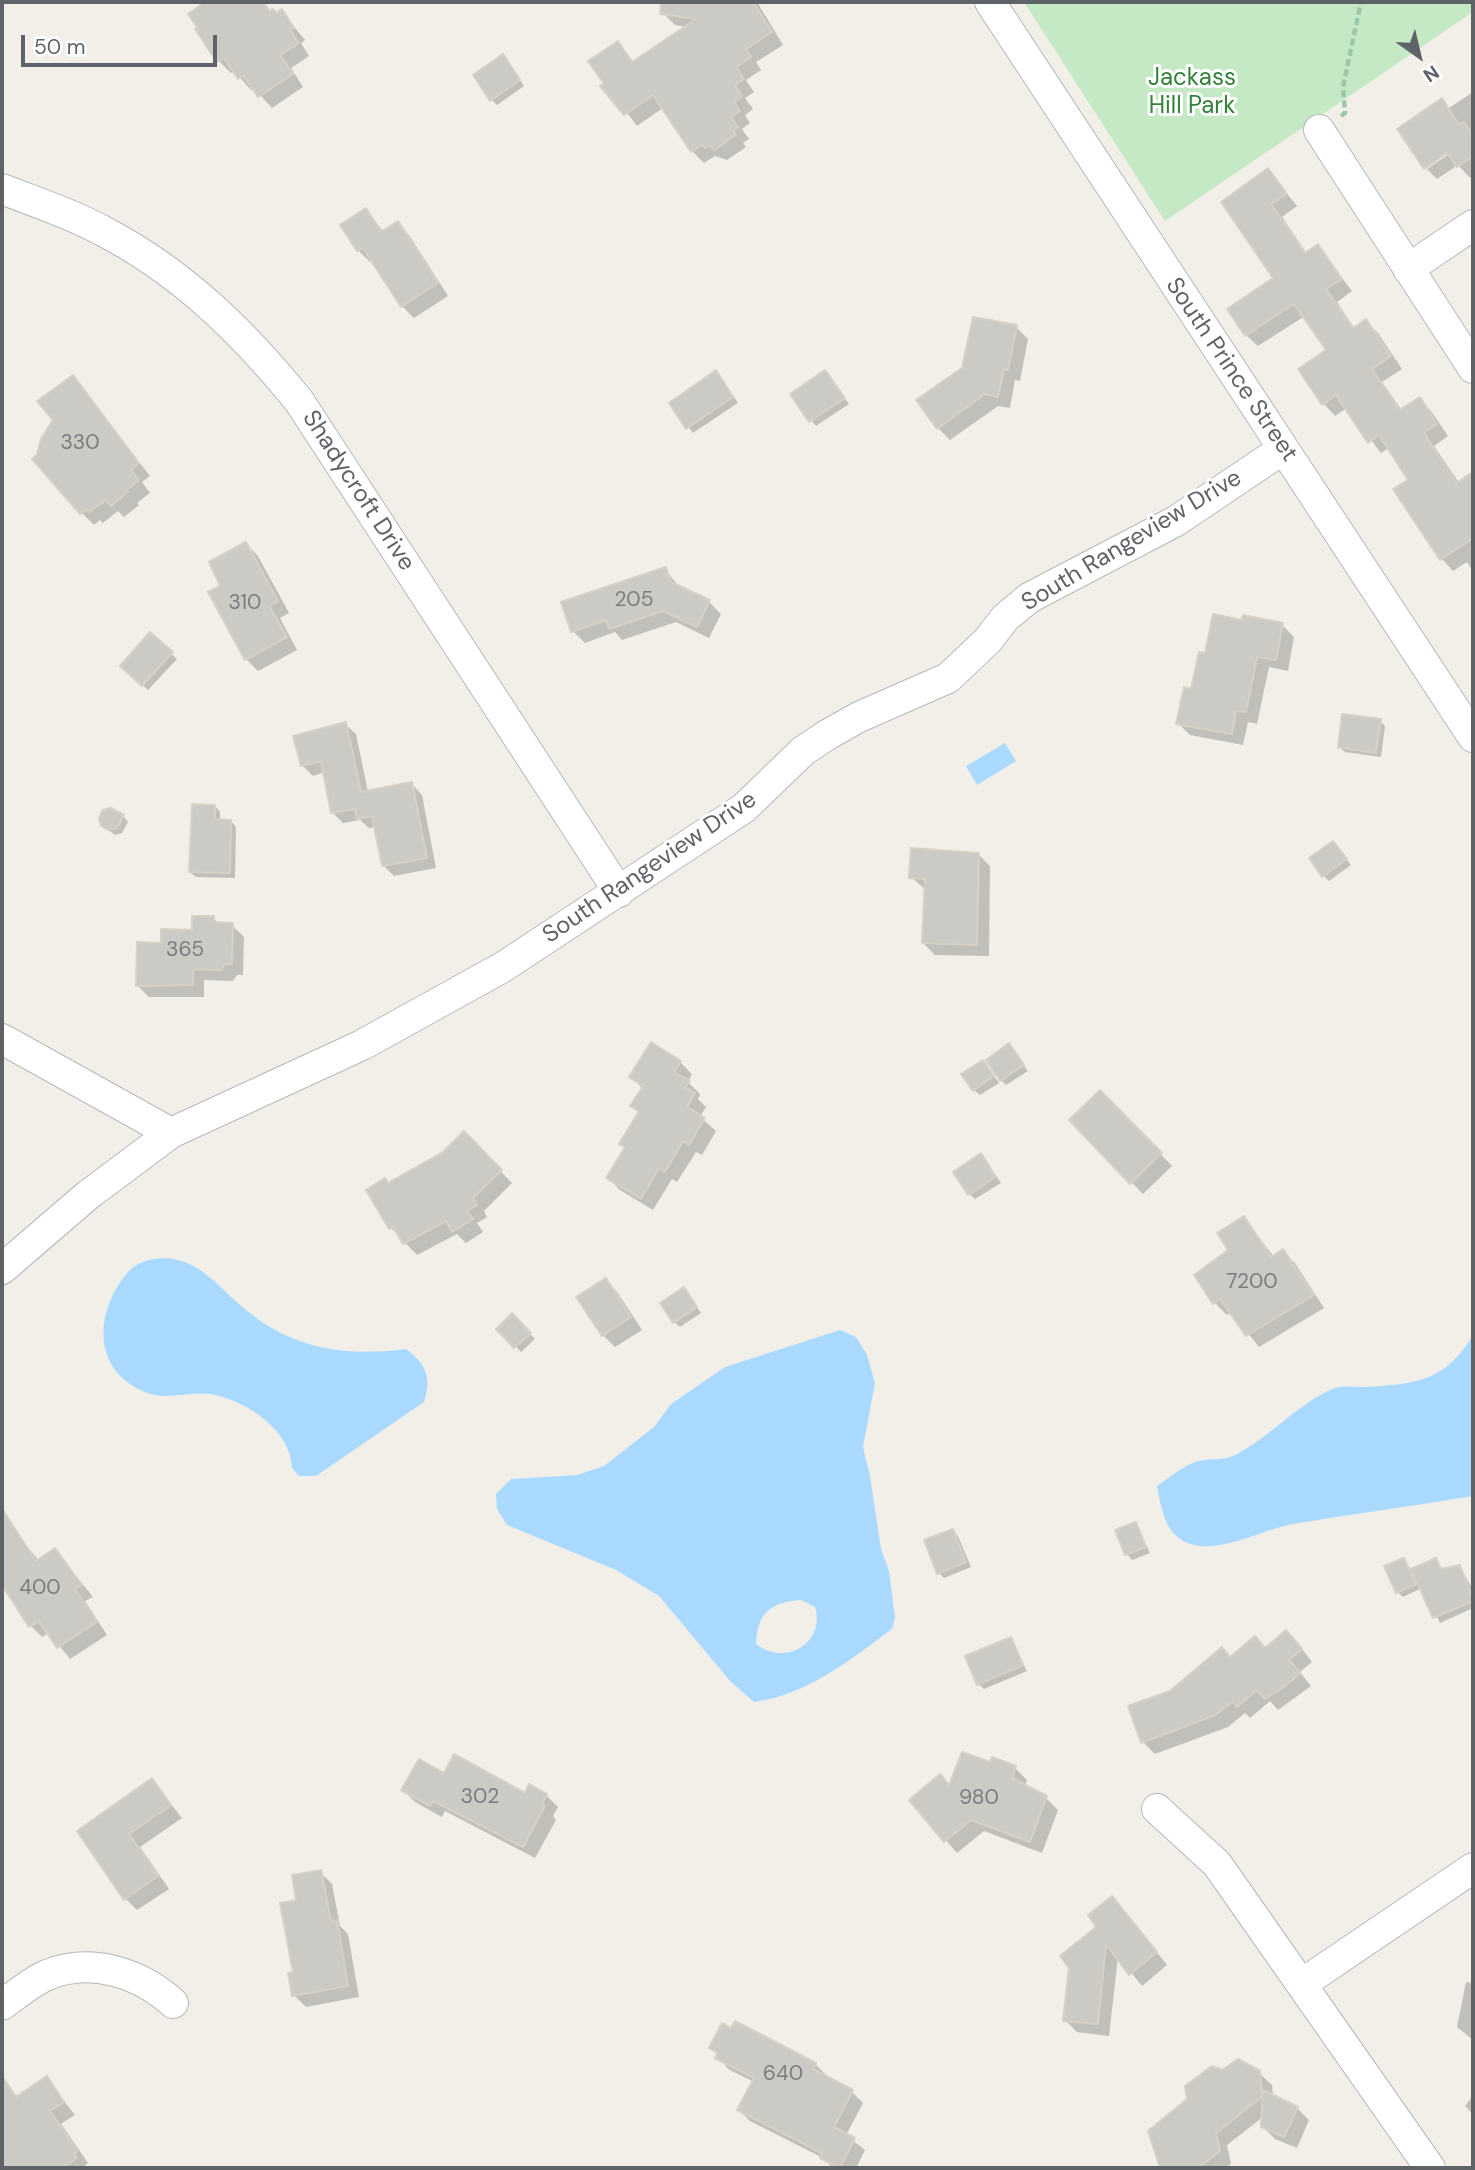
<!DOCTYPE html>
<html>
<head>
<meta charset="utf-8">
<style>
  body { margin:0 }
  #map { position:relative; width:1475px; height:2170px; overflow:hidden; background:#f1efe8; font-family:"DM Sans",sans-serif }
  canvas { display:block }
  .frame { position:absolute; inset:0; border:4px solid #5f6368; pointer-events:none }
  .north { position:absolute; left:1384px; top:21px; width:70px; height:70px; -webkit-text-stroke:5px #fff; paint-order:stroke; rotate:146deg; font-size:19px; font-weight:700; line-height:28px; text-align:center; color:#5f6368 }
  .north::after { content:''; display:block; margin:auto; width:24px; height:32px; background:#5f6368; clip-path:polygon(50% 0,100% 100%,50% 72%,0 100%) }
  .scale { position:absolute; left:21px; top:35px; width:196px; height:32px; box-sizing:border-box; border:4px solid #5f6368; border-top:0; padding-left:9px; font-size:21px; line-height:24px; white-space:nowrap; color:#5f6368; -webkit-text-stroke:5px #fff; paint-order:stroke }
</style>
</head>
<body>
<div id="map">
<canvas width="1475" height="2170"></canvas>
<div class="frame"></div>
<div class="north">N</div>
<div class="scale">50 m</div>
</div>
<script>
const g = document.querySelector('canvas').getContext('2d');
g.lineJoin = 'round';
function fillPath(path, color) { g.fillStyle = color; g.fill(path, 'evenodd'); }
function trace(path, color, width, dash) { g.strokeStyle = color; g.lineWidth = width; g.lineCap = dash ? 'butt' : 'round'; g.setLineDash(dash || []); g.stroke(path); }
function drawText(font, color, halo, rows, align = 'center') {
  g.font = font + ' "DM Sans",sans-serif'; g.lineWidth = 6; g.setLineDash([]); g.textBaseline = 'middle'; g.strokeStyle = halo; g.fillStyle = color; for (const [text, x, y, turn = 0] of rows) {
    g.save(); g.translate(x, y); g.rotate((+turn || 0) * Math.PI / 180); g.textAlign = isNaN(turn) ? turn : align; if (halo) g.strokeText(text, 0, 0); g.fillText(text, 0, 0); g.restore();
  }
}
fillPath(new Path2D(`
  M 1024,2 L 1473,2 L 1473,12 L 1165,221 Z`), '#c5e8c5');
fillPath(new Path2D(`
  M 1005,743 L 1016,761 L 977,785 L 966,766 Z
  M 166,1258 C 202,1261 218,1287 245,1309 C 292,1349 346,1357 406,1349 C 426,1364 432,1377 424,1402 L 316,1476 L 299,1476 L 292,1468 C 291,1431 248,1402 215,1395 C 195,1390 170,1400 151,1394 C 97,1377 92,1323 121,1281 C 133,1263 145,1259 166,1258 Z
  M 840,1330 L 856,1337 L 867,1355 L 875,1383 L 863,1447 L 870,1476 L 881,1549 L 889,1571 L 895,1618 L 892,1629 C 850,1660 807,1695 754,1702 L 730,1681 L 659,1596 L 616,1570 L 507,1525 L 497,1509 L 496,1494 L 511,1479 L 577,1475 L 604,1466 L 654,1427 L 671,1404 L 725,1367 ZM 801,1600 L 815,1607 C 826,1643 785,1667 756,1644 C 757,1613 771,1602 801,1600 Z
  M 1473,1335 L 1473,1496 C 1413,1506 1353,1514 1293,1524 C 1265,1529 1223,1552 1194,1545 C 1165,1538 1162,1511 1157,1486 C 1169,1478 1184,1465 1198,1461 C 1210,1458 1224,1461 1235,1455 C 1270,1437 1295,1406 1332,1389 C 1341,1385 1354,1387 1364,1387 C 1415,1384 1445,1382 1473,1335 Z`), '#aadaff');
fillPath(new Path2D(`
  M 208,2 L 264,2 L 271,12 L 276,15 L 281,11 L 305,40 L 301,43 L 309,56 L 291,68 L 303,87 L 272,108 L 254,88 L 251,90 L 234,71 L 231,73 L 219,61 L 190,14 Z
  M 665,2 L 757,2 L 783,45 L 756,62 L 761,70 L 746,80 L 754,92 L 745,98 L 753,109 L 745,115 L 750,123 L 742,129 L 749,139 L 743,143 L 746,147 L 727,160 L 715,156 L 704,163 L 692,151 L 663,108 L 637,126 L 606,85 L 617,43 L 635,63 L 687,27 L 675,25 L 663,13 Z
  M 508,62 L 524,86 L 497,105 L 491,99 Z
  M 1473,92 L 1473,176 L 1470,178 L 1458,165 L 1437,179 L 1427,169 L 1456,149 L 1441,101 L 1449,108 Z
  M 1268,170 L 1297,206 L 1282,217 L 1307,254 L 1318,246 L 1352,291 L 1337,302 L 1355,329 L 1366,321 L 1378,333 L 1402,369 L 1382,382 L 1402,411 L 1419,399 L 1431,411 L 1448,436 L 1434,446 L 1459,483 L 1469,476 L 1473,481 L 1473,572 L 1467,562 L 1453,571 L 1442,559 L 1395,489 L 1411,480 L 1390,447 L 1381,453 L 1347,408 L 1335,416 L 1324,404 L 1328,350 L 1305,316 L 1258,346 L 1246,335 L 1275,279 Z
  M 366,211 L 384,232 L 397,223 L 409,235 L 448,296 L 414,318 L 402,306 L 373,260 L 370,262 L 358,250 Z
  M 1016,327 L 1028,339 L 1020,381 L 1015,380 L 1010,408 L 998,406 L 950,440 L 938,428 L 964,370 Z
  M 825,372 L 849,404 L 816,426 L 792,395 Z
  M 73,377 L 150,476 L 142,482 L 150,493 L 137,503 L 139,505 L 124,517 L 118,511 L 103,523 L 100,520 L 94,525 L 82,513 L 39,456 Z
  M 721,378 L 738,403 L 693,433 L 671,403 Z
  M 246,544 L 258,556 L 289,613 L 280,618 L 297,650 L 258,671 L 246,659 L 222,586 Z
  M 665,569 L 680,588 L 709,602 L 721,614 L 709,638 L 676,622 L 622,640 L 615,632 L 585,643 L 573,631 Z
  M 1242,622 L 1282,625 L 1294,637 L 1288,671 L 1269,667 L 1257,724 L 1248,722 L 1243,745 L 1190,735 L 1178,723 L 1206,655 Z
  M 150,634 L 177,659 L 148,690 L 122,666 Z
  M 1380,721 L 1385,726 L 1381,757 L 1345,752 L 1339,747 Z
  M 345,724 L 356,734 L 368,792 L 412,784 L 422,795 L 436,868 L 394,876 L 383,865 L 376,827 L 369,828 L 360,820 L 343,823 L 333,813 L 325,772 L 313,776 L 302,765 Z
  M 215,806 L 220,812 L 220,821 L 231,821 L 236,827 L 235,878 L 196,877 L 190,872 Z
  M 123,816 L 128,822 L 122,833 L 115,835 L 102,825 Z
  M 1339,849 L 1351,865 L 1329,881 L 1324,876 Z
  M 978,854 L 990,866 L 989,956 L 935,955 L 923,943 L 926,890 L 911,877 Z
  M 213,918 L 220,924 L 232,925 L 244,937 L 243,975 L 237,975 L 233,981 L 204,980 L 204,997 L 149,997 L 137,985 L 163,945 L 194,932 Z
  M 1009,1046 L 1028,1071 L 1006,1085 L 1001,1080 Z
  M 680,1062 L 692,1074 L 688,1082 L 700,1094 L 698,1099 L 706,1107 L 700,1117 L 716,1131 L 702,1155 L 696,1152 L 677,1182 L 672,1179 L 653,1210 L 620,1190 L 608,1178 L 626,1149 L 621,1144 L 640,1113 L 632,1106 L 643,1089 L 631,1077 Z
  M 983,1062 L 999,1083 L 980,1095 L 974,1090 Z
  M 1100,1092 L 1172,1166 L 1143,1194 L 1071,1121 Z
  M 464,1134 L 512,1183 L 484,1211 L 487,1217 L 477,1223 L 483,1232 L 466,1243 L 457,1234 L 417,1255 L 391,1228 L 389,1184 L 444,1153 Z
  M 981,1155 L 1001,1183 L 975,1199 L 969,1194 Z
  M 1244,1218 L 1274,1257 L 1283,1251 L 1295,1263 L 1324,1308 L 1259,1347 L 1231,1312 L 1227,1315 L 1215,1303 Z
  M 606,1280 L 617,1292 L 642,1330 L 615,1347 L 603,1335 Z
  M 684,1289 L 701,1313 L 680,1327 L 674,1322 Z
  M 512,1316 L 535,1339 L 521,1352 L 499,1329 Z
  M 1135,1524 L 1150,1553 L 1132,1560 L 1127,1554 Z
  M 14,1530 L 39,1561 L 55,1550 L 93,1597 L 85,1601 L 107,1635 L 70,1659 L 49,1633 L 42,1637 L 30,1625 L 2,1583 L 2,1538 Z
  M 953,1531 L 958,1536 L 971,1567 L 944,1578 L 939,1573 Z
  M 1404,1560 L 1412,1571 L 1436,1560 L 1444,1571 L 1460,1567 L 1473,1590 L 1473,1608 L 1440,1623 L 1422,1588 L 1403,1597 L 1397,1592 Z
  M 1010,1639 L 1027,1671 L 984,1689 L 978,1684 Z
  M 1298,1644 L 1312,1662 L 1300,1672 L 1311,1686 L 1278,1710 L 1270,1701 L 1250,1718 L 1245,1713 L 1228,1727 L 1155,1754 L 1143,1742 L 1171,1693 L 1266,1649 Z
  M 1015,1768 L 1027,1780 L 1025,1787 L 1046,1798 L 1058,1810 L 1042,1853 L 984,1831 L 957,1853 L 911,1800 Z
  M 445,1776 L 525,1795 L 546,1795 L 558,1807 L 553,1816 L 556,1820 L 535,1858 L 445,1811 L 442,1817 L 415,1802 L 403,1790 Z
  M 152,1780 L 182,1818 L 140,1847 L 169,1889 L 137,1910 L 125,1898 L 79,1832 Z
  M 320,1872 L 332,1884 L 340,1926 L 348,1934 L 359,1997 L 306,2007 L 294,1995 L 298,1901 Z
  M 1124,1911 L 1167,1965 L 1142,1986 L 1118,1957 L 1109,2036 L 1077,2032 L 1065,2020 Z
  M 1466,1982 L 1473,1983 L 1473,2040 L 1457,2027 Z
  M 711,2047 L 815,2064 L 826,2075 L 825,2078 L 852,2092 L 863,2103 L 846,2135 L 865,2150 L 856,2168 L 833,2168 L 821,2157 L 750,2121 L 739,2110 L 754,2082 L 728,2069 Z
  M 1238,2061 L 1250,2065 L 1272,2085 L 1273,2096 L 1297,2108 L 1309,2120 L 1297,2148 L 1275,2139 L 1262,2126 L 1263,2117 L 1227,2145 L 1231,2164 L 1225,2168 L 1161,2168 L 1157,2163 L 1222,2072 Z
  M 46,2078 L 75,2115 L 61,2124 L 88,2163 L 85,2165 L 86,2168 L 2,2168 L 2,2088 L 6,2086 L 18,2097 Z
  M 1473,2096 L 1473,2114 L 1465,2106 Z`), '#0003');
const building = new Path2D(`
  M 205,2 L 262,2 L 269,11 L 273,9 L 276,13 L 282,9 L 294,28 L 290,30 L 299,43 L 280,55 L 293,74 L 258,97 L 243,75 L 238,79 L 224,58 L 217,62 L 195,29 L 197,27 L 188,14 Z
  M 661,2 L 753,2 L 772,32 L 746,49 L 751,57 L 736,67 L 744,79 L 735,85 L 742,97 L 734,102 L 740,111 L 731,117 L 738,127 L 733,130 L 736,135 L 714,150 L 710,145 L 705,148 L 703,144 L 691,152 L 653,95 L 624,115 L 600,86 L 604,84 L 588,61 L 618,41 L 632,62 L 696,19 L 660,14 Z
  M 503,54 L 520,80 L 490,101 L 473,75 Z
  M 1442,98 L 1459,125 L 1464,122 L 1473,136 L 1473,156 L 1457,167 L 1447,153 L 1424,169 L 1397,129 Z
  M 1268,168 L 1287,194 L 1271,204 L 1305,253 L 1318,244 L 1342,279 L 1326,289 L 1353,328 L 1366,319 L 1391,356 L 1372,369 L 1399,410 L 1420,397 L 1437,424 L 1424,433 L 1456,483 L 1473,472 L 1473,538 L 1440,560 L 1393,489 L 1408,480 L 1379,435 L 1368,443 L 1336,395 L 1322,405 L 1298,369 L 1326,350 L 1294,304 L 1245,336 L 1227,309 L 1273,278 L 1221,202 Z
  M 366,208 L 381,232 L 398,221 L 438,283 L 401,307 L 363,248 L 357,251 L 340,225 Z
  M 973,317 L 1017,325 L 1008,370 L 1004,369 L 998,397 L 985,394 L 937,429 L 916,400 L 962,368 Z
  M 716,370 L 733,397 L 686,429 L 669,403 Z
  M 825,370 L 845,398 L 809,422 L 790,394 Z
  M 73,375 L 139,463 L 131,470 L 139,480 L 126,490 L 128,492 L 111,506 L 106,500 L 89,512 L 87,509 L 80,514 L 32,459 L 37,455 L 41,439 L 53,420 L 37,401 Z
  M 246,542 L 278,601 L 269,606 L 287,637 L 245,660 L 208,592 L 220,586 L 209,562 Z
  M 666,567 L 671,582 L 710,600 L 697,627 L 663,611 L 609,629 L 606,620 L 571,632 L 561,602 Z
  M 1213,614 L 1241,620 L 1243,615 L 1283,623 L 1276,660 L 1257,657 L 1246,712 L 1236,711 L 1232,734 L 1176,724 L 1184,687 L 1191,689 L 1199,652 L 1205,653 Z
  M 150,632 L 173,652 L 142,686 L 120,666 Z
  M 1342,714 L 1381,719 L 1376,753 L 1338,747 Z
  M 346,722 L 361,792 L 412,782 L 427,858 L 382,866 L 372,816 L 357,819 L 355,809 L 331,813 L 321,761 L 301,766 L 293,736 Z
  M 192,804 L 215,805 L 215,819 L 231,820 L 230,873 L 189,872 Z
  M 111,808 L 124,815 L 117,828 L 108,830 L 101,826 L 99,818 L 103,810 Z
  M 1333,841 L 1347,859 L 1322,877 L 1309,858 Z
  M 911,848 L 979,853 L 977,945 L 922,943 L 925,879 L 909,878 Z
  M 192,916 L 214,916 L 214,922 L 233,923 L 232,964 L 225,964 L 221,970 L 193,969 L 193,985 L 136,986 L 137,942 L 161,943 L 161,929 L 192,930 Z
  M 651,1042 L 681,1061 L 674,1072 L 690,1081 L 685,1088 L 695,1093 L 687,1107 L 705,1118 L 689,1145 L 683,1141 L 665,1172 L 659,1168 L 641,1199 L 606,1178 L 625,1147 L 619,1144 L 639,1111 L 630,1106 L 643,1086 L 629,1077 Z
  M 1009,1043 L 1024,1065 L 1000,1081 L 986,1060 Z
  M 983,1060 L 994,1076 L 973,1091 L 961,1074 Z
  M 1100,1090 L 1162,1153 L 1130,1184 L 1069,1120 Z
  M 464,1131 L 502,1170 L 473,1198 L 477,1205 L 467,1211 L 473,1219 L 452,1232 L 446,1221 L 403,1244 L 393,1226 L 389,1229 L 366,1190 L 385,1178 L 388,1183 L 443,1152 Z
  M 981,1153 L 996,1177 L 968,1195 L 953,1172 Z
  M 1244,1216 L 1271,1257 L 1283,1249 L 1314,1295 L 1246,1336 L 1220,1299 L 1213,1304 L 1194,1275 L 1228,1250 L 1217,1233 Z
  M 606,1278 L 631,1317 L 602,1336 L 576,1297 Z
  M 684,1287 L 697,1307 L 673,1323 L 660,1303 Z
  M 512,1313 L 531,1333 L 514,1348 L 496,1329 Z
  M 2,1509 L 36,1561 L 55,1548 L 82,1585 L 75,1589 L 97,1622 L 57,1648 L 39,1621 L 29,1627 L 2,1585 Z
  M 1136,1522 L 1146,1547 L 1125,1555 L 1115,1530 Z
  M 953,1529 L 966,1562 L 937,1574 L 924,1540 Z
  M 1404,1558 L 1416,1584 L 1396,1593 L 1384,1566 Z
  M 1436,1558 L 1441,1569 L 1460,1565 L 1473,1601 L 1433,1618 L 1411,1569 Z
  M 1286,1630 L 1302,1649 L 1289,1660 L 1300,1673 L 1284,1687 L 1265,1699 L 1257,1690 L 1237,1707 L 1233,1702 L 1215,1715 L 1141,1743 L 1128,1706 L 1170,1691 L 1222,1647 L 1230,1657 L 1255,1636 L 1265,1648 Z
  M 1011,1637 L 1023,1665 L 977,1685 L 965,1656 Z
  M 962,1752 L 990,1762 L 992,1757 L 1016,1766 L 1012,1778 L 1047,1796 L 1030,1842 L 971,1820 L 944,1842 L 909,1800 L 940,1774 L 949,1785 Z
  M 454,1754 L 525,1793 L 529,1784 L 547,1794 L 542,1804 L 545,1806 L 523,1847 L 433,1801 L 430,1806 L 401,1790 L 419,1759 L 444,1773 Z
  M 152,1778 L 171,1805 L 129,1834 L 158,1876 L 124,1900 L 77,1831 Z
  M 321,1870 L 331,1922 L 337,1920 L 348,1986 L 292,1996 L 288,1973 L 293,1972 L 280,1903 L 296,1900 L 292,1875 Z
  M 1112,1896 L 1157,1952 L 1129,1975 L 1106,1944 L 1098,2024 L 1063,2021 L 1069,1968 L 1060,1956 L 1096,1927 L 1088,1915 Z
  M 735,2021 L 816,2063 L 813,2069 L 853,2090 L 834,2127 L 855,2138 L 840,2168 L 820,2158 L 822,2153 L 737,2110 L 754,2078 L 715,2058 L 718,2053 L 709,2048 L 722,2023 L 731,2028 Z
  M 1238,2059 L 1260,2071 L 1262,2097 L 1216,2133 L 1220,2151 L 1198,2168 L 1160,2168 L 1148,2131 L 1187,2099 L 1185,2086 L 1212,2066 L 1222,2070 Z
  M 2,2076 L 16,2097 L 47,2076 L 64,2102 L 50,2111 L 77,2151 L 74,2153 L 77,2158 L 62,2168 L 2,2168 Z
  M 1263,2090 L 1298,2107 L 1284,2137 L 1261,2127 Z`);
fillPath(building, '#cccac5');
trace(building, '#d6d1c6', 2);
const minor = new Path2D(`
  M 990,2 L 1473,737
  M 1319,130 L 1473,368
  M 2,189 C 35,202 70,213 101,230 C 181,271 243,332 299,401 L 619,892
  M 1408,269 L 1473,225
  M 2,1039 L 171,1133
  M 2,1269 L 88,1195 L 171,1133 L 362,1045 L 503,967 L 744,808 L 803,751 L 827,735 L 859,717 L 948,678 L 988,640 L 1005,618 L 1029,598 L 1176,521 L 1283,449
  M 1157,1809 L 1217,1864 L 1430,2168
  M 1303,1983 L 1473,1868
  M 2,2005 C 16,1995 31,1982 47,1975 C 91,1957 140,1973 173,2003`);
trace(minor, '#b5b8bc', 32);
trace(new Path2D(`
  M 1341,116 L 1345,113 L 1343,87 L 1361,2`), '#9cc7a9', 4.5, [7, 3.5]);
trace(minor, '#fff', 30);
drawText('21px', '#7a7d7f', null, [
  ["330",80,443],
  ["205",634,600],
  ["310",245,603],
  ["365",185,950],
  ["7200",1252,1282],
  ["400",40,1588],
  ["302",480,1797],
  ["980",979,1798],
  ["640",783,2074]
]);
drawText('24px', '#348238', '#fff', [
  ["Jackass",1192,79],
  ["Hill Park",1192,107]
]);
drawText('24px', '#5f6368', '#fff', [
  ["South Prince Street",1231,370,56],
  ["Shadycroft Drive",358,491,57],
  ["South Rangeview Drive",1132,541,-31],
  ["South Rangeview Drive",650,868,-34]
]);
</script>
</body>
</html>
